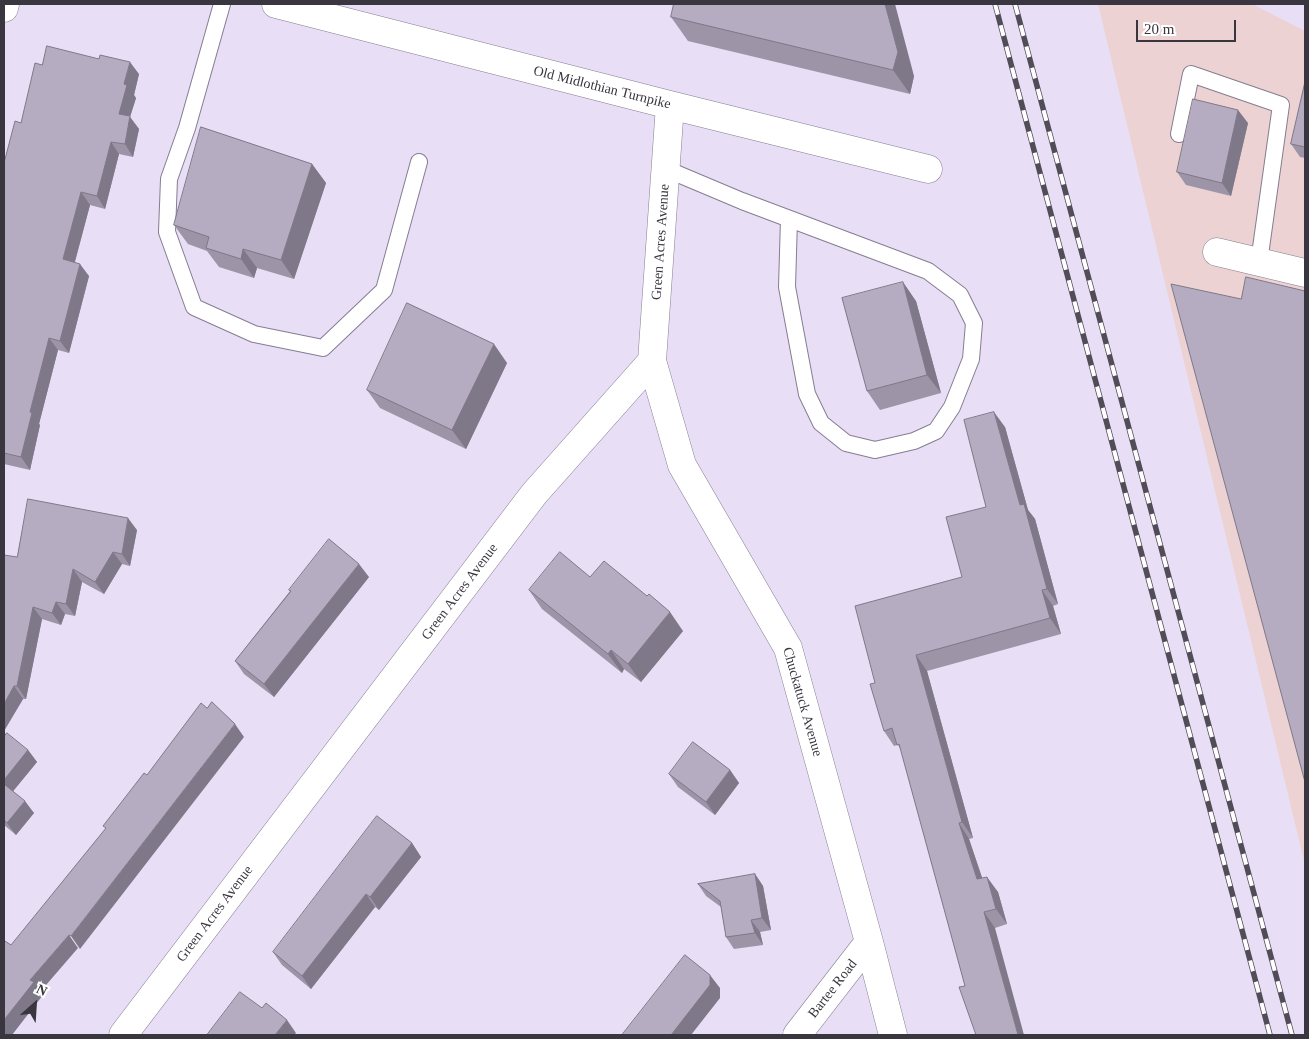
<!DOCTYPE html>
<html>
<head>
<meta charset="utf-8">
<style>
  body { margin:0 }
  #map { position:relative; width:1309px; height:1039px; overflow:hidden; background:#e8def5; font-family:"Times New Roman",serif }
  canvas { display:block }
  .frame { position:absolute; inset:0; border:5px solid #3a363f; pointer-events:none }
  .north { position:absolute; left:10px; top:979px; width:50px; height:50px; -webkit-text-stroke:4px #fff; paint-order:stroke; rotate:26deg; font-size:14px; font-weight:700; line-height:20px; text-align:center; color:#3a363f }
  .north::after { content:''; display:block; margin:auto; width:18px; height:22px; background:#3a363f; clip-path:polygon(50% 0,100% 100%,50% 72%,0 100%) }
  .scale { position:absolute; left:1136px; top:20px; width:100px; height:22px; box-sizing:border-box; border:2px solid #3a363f; border-top:0; padding-left:6px; font-size:15px; line-height:18px; white-space:nowrap; color:#3a363f; -webkit-text-stroke:4px #fff; paint-order:stroke }
</style>
</head>
<body>
<div id="map">
<canvas width="1309" height="1039"></canvas>
<div class="frame"></div>
<div class="north">N</div>
<div class="scale">20 m</div>
</div>
<script>
const g = document.querySelector('canvas').getContext('2d');
g.lineJoin = 'round';
function fillPath(path, color) { g.fillStyle = color; g.fill(path, 'evenodd'); }
function trace(path, color, width, dash) { g.strokeStyle = color; g.lineWidth = width; g.lineCap = dash ? 'butt' : 'round'; g.setLineDash(dash || []); g.stroke(path); }
function drawText(font, color, halo, rows, align = 'center') {
  g.font = font + ' "Times New Roman",serif'; g.lineWidth = 4; g.setLineDash([]); g.textBaseline = 'middle'; g.strokeStyle = halo; g.fillStyle = color; for (const [text, x, y, turn = 0] of rows) {
    g.save(); g.translate(x, y); g.rotate((+turn || 0) * Math.PI / 180); g.textAlign = isNaN(turn) ? turn : align; if (halo) g.strokeText(text, 0, 0); g.fillText(text, 0, 0); g.restore();
  }
}
fillPath(new Path2D(`
  M 1098,4 L 1252,4 L 1305,31 L 1305,865 Z`), '#ecd2d2');
const lane = new Path2D(`
  M 222,4 L 187,128 L 169,179 L 167,232 L 194,307 L 254,334 L 323,348 L 384,290 L 419,162
  M 1179,134 L 1191,74 L 1281,105 L 1259,262
  M 666,169 L 742,201 L 928,271 L 960,295 L 974,323 L 971,359 L 952,407 L 936,431 L 914,441 L 875,450 L 846,443 L 821,423 L 807,394 L 787,287 L 789,219`);
const street = new Path2D(`
  M 276,4 L 670,105 L 928,169
  M 4,8 L 5,4
  M 1217,252 L 1305,273
  M 652,361 L 682,465 L 788,648 L 869,942 L 893,1035
  M 123,1035 L 534,494 L 652,361 L 670,105
  M 797,1035 L 869,942`);
trace(lane, '#867d91', 18);
trace(street, '#867d91', 29);
trace(lane, '#fff', 16);
trace(street, '#fff', 28);
const rail = new Path2D(`
  M 995,4 L 1270,1035
  M 1015,4 L 1292,1035`);
trace(rail, '#514c57', 5.5);
trace(rail, '#fff', 4, [11]);
fillPath(new Path2D(`
  M 674,4 L 914,76 L 910,94 L 688,41 L 671,17 Z
  M 42,65 L 139,74 L 134,95 L 136,98 L 130,117 L 139,129 L 133,157 L 119,154 L 105,209 L 90,205 L 75,262 L 89,276 L 69,353 L 58,350 L 39,424 L 40,425 L 30,470 L 4,464 L 4,163 L 21,123 Z
  M 1305,82 L 1305,158 L 1300,157 L 1291,144 Z
  M 1248,123 L 1231,196 L 1186,185 L 1177,172 Z
  M 312,164 L 326,183 L 294,279 L 257,268 L 254,278 L 219,267 L 207,251 L 188,244 L 174,225 Z
  M 916,301 L 941,393 L 880,410 L 867,391 Z
  M 507,363 L 466,449 L 380,408 L 367,390 Z
  M 1005,427 L 1028,510 L 1035,519 L 1058,604 L 1053,606 L 1061,634 L 927,671 L 973,838 L 969,839 L 982,878 L 998,892 L 1007,924 L 995,928 L 965,986 L 901,750 L 898,745 L 894,746 L 884,731 L 875,683 L 962,577 L 986,507 Z
  M 137,530 L 130,566 L 122,564 L 104,594 L 82,582 L 75,616 L 65,614 L 61,625 L 42,619 L 26,699 L 23,699 L 4,731 L 17,557 Z
  M 369,577 L 274,697 L 244,674 L 235,661 L 290,591 L 289,590 Z
  M 590,577 L 683,631 L 641,682 L 624,669 L 622,673 L 542,609 L 529,590 Z
  M 4,737 L 28,750 L 37,762 L 13,791 L 34,813 L 16,835 L 4,825 Z
  M 730,770 L 739,783 L 715,815 L 678,787 L 669,774 Z
  M 412,843 L 421,857 L 379,910 L 375,907 L 311,989 L 282,965 L 273,952 Z
  M 755,874 L 763,886 L 771,930 L 760,932 L 763,945 L 734,949 L 726,937 L 721,907 L 706,896 L 698,884 Z`), '#9d94a7');
fillPath(new Path2D(`
  M 885,4 L 895,4 L 914,76 L 910,94 L 893,70 Z
  M 130,62 L 139,74 L 134,95 L 136,98 L 130,117 L 139,129 L 133,157 L 125,144 L 119,114 L 124,84 Z
  M 1238,110 L 1248,123 L 1231,196 L 1222,183 Z
  M 111,142 L 119,154 L 105,209 L 97,196 Z
  M 312,164 L 326,183 L 294,279 L 281,260 Z
  M 81,192 L 90,205 L 72,272 L 63,259 Z
  M 243,249 L 257,268 L 254,278 L 241,259 Z
  M 80,264 L 89,276 L 69,353 L 60,341 Z
  M 903,282 L 916,301 L 941,393 L 927,375 Z
  M 49,338 L 58,350 L 39,424 L 40,425 L 30,470 L 21,457 L 30,412 Z
  M 494,344 L 507,363 L 466,449 L 452,430 Z
  M 994,412 L 1005,427 L 1028,510 L 1035,519 L 1058,604 L 1047,589 L 1020,505 Z
  M 128,518 L 137,530 L 130,566 L 122,554 Z
  M 113,552 L 122,564 L 104,594 L 95,582 Z
  M 359,564 L 369,577 L 274,697 L 264,684 Z
  M 73,569 L 82,582 L 75,616 L 66,604 Z
  M 1042,590 L 1053,606 L 1061,634 L 1050,618 Z
  M 56,602 L 65,614 L 61,625 L 52,613 Z
  M 33,607 L 42,619 L 26,699 L 17,686 Z
  M 670,612 L 683,631 L 641,682 L 628,664 Z
  M 611,650 L 624,669 L 622,673 L 608,654 Z
  M 916,655 L 927,671 L 973,838 L 962,822 Z
  M 14,686 L 23,699 L 4,731 L 4,704 Z
  M 235,724 L 244,737 L 80,949 L 71,936 Z
  M 28,750 L 37,762 L 10,795 L 4,785 L 4,780 Z
  M 730,770 L 739,783 L 715,815 L 706,802 Z
  M 25,801 L 34,813 L 16,835 L 7,823 Z
  M 959,823 L 969,839 L 988,895 L 977,879 Z
  M 412,843 L 421,857 L 379,910 L 370,897 Z
  M 755,874 L 763,886 L 771,930 L 762,918 Z
  M 987,877 L 998,892 L 1007,924 L 996,909 Z
  M 366,894 L 375,907 L 311,989 L 302,976 Z
  M 984,912 L 995,928 L 1024,1035 L 1018,1035 Z
  M 751,920 L 760,932 L 763,945 L 755,933 Z
  M 69,935 L 78,948 L 40,992 L 43,995 L 12,1035 L 4,1035 L 4,1020 L 30,980 Z
  M 710,975 L 720,988 L 720,998 L 691,1035 L 671,1035 Z
  M 287,1020 L 296,1033 L 294,1035 L 275,1035 Z`), '#7f7888');
const building = new Path2D(`
  M 674,4 L 885,4 L 898,52 L 893,70 L 671,17 Z
  M 47,46 L 99,59 L 100,55 L 130,62 L 124,84 L 127,85 L 119,114 L 130,116 L 125,144 L 111,142 L 97,196 L 81,192 L 63,259 L 80,264 L 60,341 L 49,338 L 30,412 L 32,413 L 21,457 L 4,453 L 4,163 L 15,121 L 21,123 L 35,63 L 42,65 Z
  M 1305,82 L 1305,147 L 1291,144 Z
  M 1193,99 L 1238,110 L 1222,183 L 1177,172 Z
  M 201,127 L 312,164 L 281,260 L 243,249 L 241,259 L 206,248 L 209,237 L 174,225 Z
  M 1246,277 L 1305,291 L 1305,782 L 1171,284 L 1241,299 Z
  M 903,282 L 927,375 L 867,391 L 842,298 Z
  M 407,303 L 494,344 L 452,430 L 367,390 Z
  M 994,412 L 1020,505 L 1024,504 L 1047,589 L 1042,590 L 1050,618 L 916,655 L 962,822 L 959,823 L 977,879 L 987,877 L 996,909 L 984,912 L 1018,1035 L 976,1035 L 959,987 L 965,986 L 899,744 L 897,745 L 892,728 L 884,731 L 870,684 L 875,683 L 855,606 L 962,577 L 946,517 L 986,507 L 964,420 Z
  M 28,499 L 128,518 L 122,554 L 113,552 L 95,582 L 73,569 L 66,604 L 56,602 L 52,613 L 33,607 L 17,686 L 14,686 L 4,704 L 4,555 L 17,557 Z
  M 329,539 L 359,564 L 264,684 L 235,661 L 291,591 L 289,590 Z
  M 560,552 L 590,577 L 604,561 L 647,596 L 649,594 L 670,612 L 628,664 L 611,650 L 608,654 L 529,590 Z
  M 212,702 L 235,724 L 71,936 L 69,935 L 30,980 L 34,982 L 4,1020 L 4,942 L 5,941 L 11,945 L 106,828 L 103,826 L 144,773 L 147,775 L 201,703 L 207,708 Z
  M 7,733 L 28,750 L 4,780 L 4,737 Z
  M 693,742 L 730,770 L 706,802 L 669,774 Z
  M 4,784 L 25,801 L 7,823 L 4,820 Z
  M 377,816 L 412,843 L 370,897 L 366,894 L 302,976 L 273,952 Z
  M 755,874 L 762,918 L 751,920 L 755,933 L 726,937 L 720,901 L 698,884 Z
  M 685,955 L 710,975 L 710,985 L 671,1035 L 622,1035 Z
  M 240,992 L 262,1008 L 266,1003 L 287,1020 L 275,1035 L 207,1035 Z`);
fillPath(building, '#b6acc2');
trace(building, '#7f7888', 1);
drawText('14px', '#3a363f', '#fff', [
  ["Old Midlothian Turnpike",602,88,14],
  ["Green Acres Avenue",661,242,-86],
  ["Green Acres Avenue",460,592,-53],
  ["Chuckatuck Avenue",802,702,74],
  ["Green Acres Avenue",215,914,-53],
  ["Bartee Road",833,989,-52]
]);
</script>
</body>
</html>
